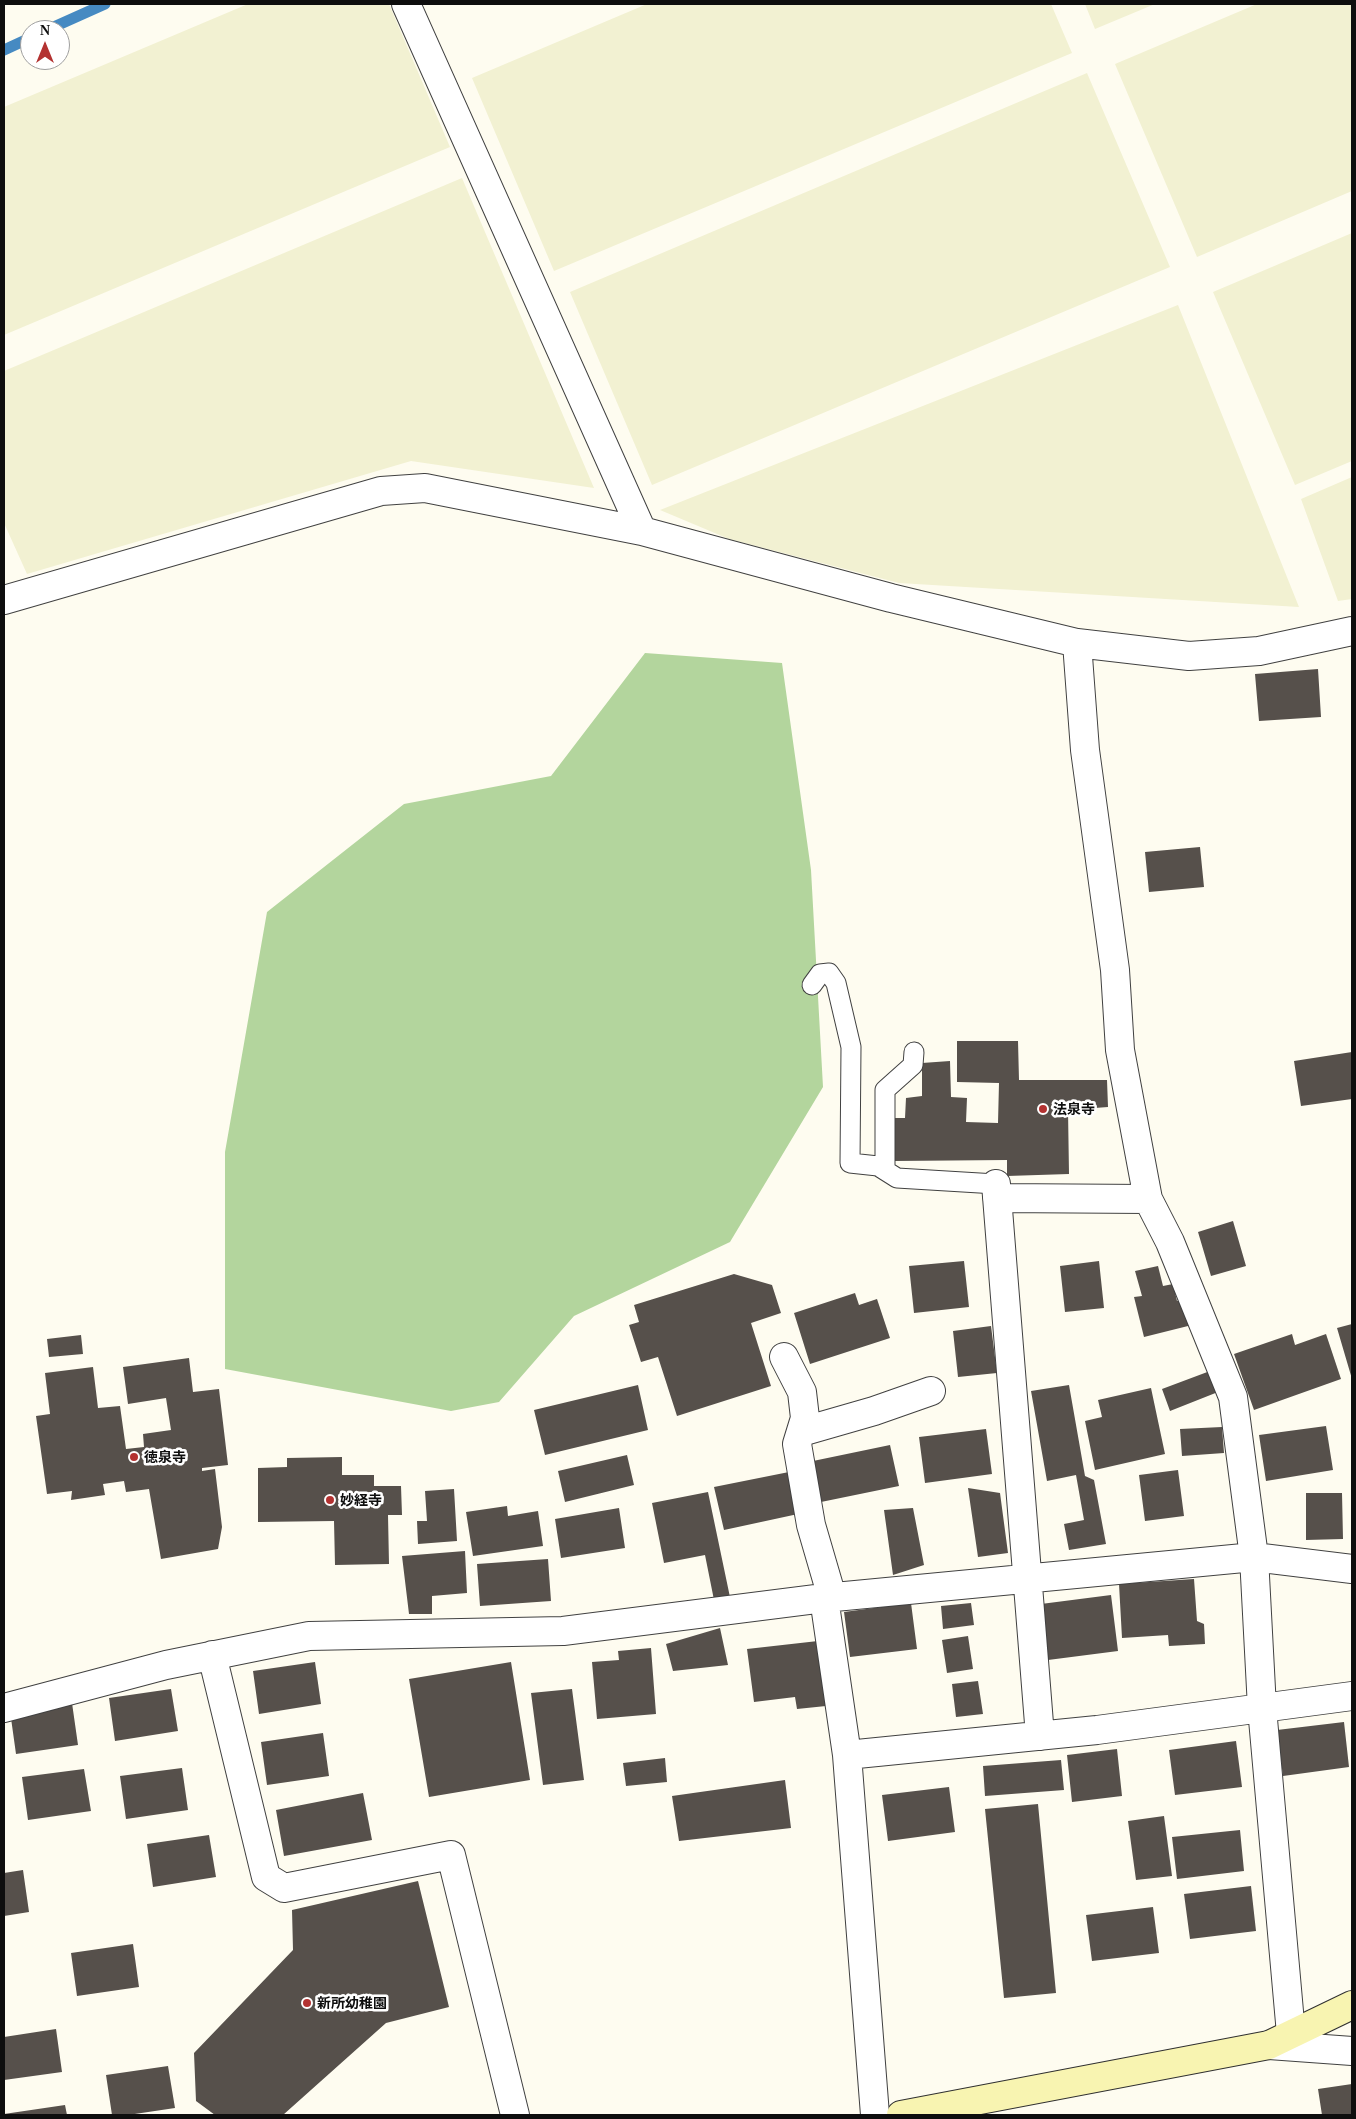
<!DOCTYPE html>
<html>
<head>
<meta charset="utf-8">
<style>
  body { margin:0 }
  #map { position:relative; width:1356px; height:2119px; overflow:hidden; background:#fefcf0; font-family:Georgia,serif }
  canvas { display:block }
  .frame { position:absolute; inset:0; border:5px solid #0e0e0e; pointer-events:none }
  .north { position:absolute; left:20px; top:20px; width:50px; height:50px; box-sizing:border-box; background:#fff; border:1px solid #9f9f9f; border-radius:50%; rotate:0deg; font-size:14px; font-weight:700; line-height:20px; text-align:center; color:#0e0e0e }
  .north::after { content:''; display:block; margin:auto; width:18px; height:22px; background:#b33231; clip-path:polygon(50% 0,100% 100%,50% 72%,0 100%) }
</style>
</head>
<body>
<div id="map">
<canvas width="1356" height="2119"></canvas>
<div class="frame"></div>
<div class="north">N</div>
</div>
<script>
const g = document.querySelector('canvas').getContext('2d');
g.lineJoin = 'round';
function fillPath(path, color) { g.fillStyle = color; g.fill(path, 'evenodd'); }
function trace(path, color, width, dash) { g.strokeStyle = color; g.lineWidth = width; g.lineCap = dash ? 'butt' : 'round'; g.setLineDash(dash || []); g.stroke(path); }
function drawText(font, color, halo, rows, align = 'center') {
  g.font = font + ' Georgia,"Noto Sans JP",serif'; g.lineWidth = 5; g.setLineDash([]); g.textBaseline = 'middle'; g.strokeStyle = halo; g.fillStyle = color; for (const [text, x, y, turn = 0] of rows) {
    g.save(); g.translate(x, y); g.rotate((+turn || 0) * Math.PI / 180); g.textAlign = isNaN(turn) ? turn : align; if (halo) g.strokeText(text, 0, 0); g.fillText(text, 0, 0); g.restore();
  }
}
fillPath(new Path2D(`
  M 248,4 L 389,4 L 450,147 L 4,335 L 4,107 Z
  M 647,4 L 1051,4 L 1072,53 L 554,271 L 472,78 Z
  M 1085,4 L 1155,4 L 1095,29 Z
  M 1257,4 L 1352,4 L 1352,191 L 1197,257 L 1115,64 Z
  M 1087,73 L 1170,267 L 652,485 L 570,292 Z
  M 462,178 L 594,488 L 411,461 L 27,574 L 4,523 L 4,371 Z
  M 1352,233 L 1352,461 L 1295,485 L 1213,292 Z
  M 1178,305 L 1299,607 L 899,583 L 729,539 L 660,510 Z
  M 1352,477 L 1352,599 L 1338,601 L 1301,499 Z`), '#f2f1d2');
fillPath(new Path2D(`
  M 645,653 L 782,663 L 811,870 L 823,1087 L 730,1242 L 574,1316 L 499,1402 L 451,1411 L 225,1369 L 225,1152 L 267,912 L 404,804 L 551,776 Z`), '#b3d59d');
trace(new Path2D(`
  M 47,30 L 105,4
  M 4,50 L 30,38`), '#468ac2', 11);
fillPath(new Path2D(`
  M 1318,669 L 1321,717 L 1259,721 L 1255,674 Z
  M 1200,847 L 1204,887 L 1149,892 L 1145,852 Z
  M 957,1041 L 1018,1041 L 1019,1080 L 1107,1080 L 1108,1107 L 1068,1110 L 1069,1174 L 1007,1176 L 1007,1160 L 894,1161 L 894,1118 L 905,1118 L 906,1098 L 922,1096 L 922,1063 L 950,1061 L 951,1097 L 967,1098 L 966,1122 L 998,1123 L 999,1083 L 957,1082 Z
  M 1352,1052 L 1352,1099 L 1301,1106 L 1294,1061 Z
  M 1233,1221 L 1246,1266 L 1211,1276 L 1198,1232 Z
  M 964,1261 L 969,1307 L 914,1313 L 909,1266 Z
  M 1099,1261 L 1104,1308 L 1065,1312 L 1060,1266 Z
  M 1158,1266 L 1163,1286 L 1173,1284 L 1177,1301 L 1185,1299 L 1192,1325 L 1144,1337 L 1134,1297 L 1142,1296 L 1135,1271 Z
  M 734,1274 L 772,1285 L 781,1313 L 751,1323 L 771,1386 L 677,1416 L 658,1357 L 641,1362 L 629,1325 L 639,1322 L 634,1305 Z
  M 855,1293 L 859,1305 L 877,1299 L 890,1338 L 810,1364 L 794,1313 Z
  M 1352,1324 L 1352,1379 L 1337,1328 Z
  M 991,1326 L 997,1373 L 958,1377 L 953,1331 Z
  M 1292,1334 L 1295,1345 L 1326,1334 L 1341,1379 L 1254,1410 L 1234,1354 Z
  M 81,1335 L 83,1354 L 49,1357 L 47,1339 Z
  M 189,1358 L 193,1392 L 219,1389 L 228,1465 L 202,1468 L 202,1471 L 215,1469 L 222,1527 L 218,1549 L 161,1559 L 149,1489 L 126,1492 L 124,1481 L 103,1484 L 105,1495 L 71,1500 L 72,1491 L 47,1494 L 36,1416 L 50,1414 L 45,1373 L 93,1367 L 98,1408 L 120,1406 L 126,1449 L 144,1447 L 143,1434 L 171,1430 L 166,1398 L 128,1404 L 123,1367 Z
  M 1210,1371 L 1218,1392 L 1170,1411 L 1162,1389 Z
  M 638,1385 L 648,1430 L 545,1455 L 534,1410 Z
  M 1069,1385 L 1085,1476 L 1094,1480 L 1106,1544 L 1069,1550 L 1064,1524 L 1084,1520 L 1076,1475 L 1047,1481 L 1031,1391 Z
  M 1151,1388 L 1165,1454 L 1095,1470 L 1085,1421 L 1102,1417 L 1098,1400 Z
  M 1326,1426 L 1333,1470 L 1266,1481 L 1259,1435 Z
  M 1222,1427 L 1224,1453 L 1182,1456 L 1180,1429 Z
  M 986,1429 L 992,1474 L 925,1483 L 919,1437 Z
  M 890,1445 L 899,1486 L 821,1502 L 813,1461 Z
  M 627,1455 L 634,1485 L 565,1502 L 558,1471 Z
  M 342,1457 L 342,1475 L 374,1475 L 374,1486 L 401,1486 L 402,1515 L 388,1515 L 389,1564 L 335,1565 L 334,1521 L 258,1522 L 258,1468 L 287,1467 L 287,1458 Z
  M 1178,1470 L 1184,1516 L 1145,1521 L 1139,1475 Z
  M 789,1472 L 798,1514 L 724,1530 L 714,1487 Z
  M 968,1488 L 1000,1493 L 1008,1553 L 978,1557 Z
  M 454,1489 L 457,1541 L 418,1544 L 417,1521 L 427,1521 L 425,1491 Z
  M 708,1492 L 731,1602 L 715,1605 L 705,1555 L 664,1563 L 652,1503 Z
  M 1306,1493 L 1342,1493 L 1343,1539 L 1306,1540 Z
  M 507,1506 L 508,1516 L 538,1511 L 543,1546 L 473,1556 L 466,1512 Z
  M 619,1508 L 625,1548 L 561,1558 L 555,1519 Z
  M 913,1508 L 924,1565 L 893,1575 L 884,1510 Z
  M 465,1551 L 467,1593 L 432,1596 L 432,1614 L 409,1614 L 402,1556 Z
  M 548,1559 L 551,1601 L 480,1606 L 477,1564 Z
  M 1194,1579 L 1197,1621 L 1204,1624 L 1205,1644 L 1169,1646 L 1168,1635 L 1122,1638 L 1119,1584 Z
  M 1111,1595 L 1118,1651 L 1048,1660 L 1041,1604 Z
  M 911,1603 L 917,1649 L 850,1657 L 844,1612 Z
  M 971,1603 L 974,1625 L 943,1629 L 941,1606 Z
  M 720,1628 L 728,1665 L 673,1671 L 666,1644 Z
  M 968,1636 L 973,1669 L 947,1673 L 942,1640 Z
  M 818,1641 L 826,1706 L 797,1709 L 795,1697 L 754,1702 L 747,1649 Z
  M 651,1648 L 656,1714 L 597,1719 L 592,1662 L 619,1660 L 618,1651 Z
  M 315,1662 L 321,1704 L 259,1714 L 253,1671 Z
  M 511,1662 L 530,1780 L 429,1797 L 409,1679 Z
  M 978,1681 L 983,1714 L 956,1717 L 952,1684 Z
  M 171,1689 L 178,1731 L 115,1741 L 109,1698 Z
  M 572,1689 L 584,1780 L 543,1785 L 531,1693 Z
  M 72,1703 L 78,1745 L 16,1754 L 10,1711 Z
  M 1344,1722 L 1349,1767 L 1283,1776 L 1277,1730 Z
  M 323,1733 L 329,1776 L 267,1785 L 261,1742 Z
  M 1236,1741 L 1242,1787 L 1175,1795 L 1169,1750 Z
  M 1117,1749 L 1122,1796 L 1072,1802 L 1067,1755 Z
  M 665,1758 L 667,1782 L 626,1786 L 623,1763 Z
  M 1061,1760 L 1064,1790 L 985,1796 L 983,1766 Z
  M 182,1768 L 188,1810 L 126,1819 L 120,1776 Z
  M 84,1769 L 91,1811 L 28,1820 L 22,1777 Z
  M 785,1780 L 791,1828 L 679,1841 L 672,1796 Z
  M 949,1787 L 955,1832 L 888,1841 L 882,1795 Z
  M 363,1793 L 372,1840 L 284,1856 L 276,1810 Z
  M 1038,1804 L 1056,1993 L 1004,1998 L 985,1809 Z
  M 1164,1816 L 1172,1876 L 1136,1880 L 1128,1821 Z
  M 1240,1830 L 1244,1871 L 1177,1879 L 1172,1837 Z
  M 209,1835 L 216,1877 L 153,1887 L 147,1844 Z
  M 23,1870 L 29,1912 L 4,1916 L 4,1873 Z
  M 418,1881 L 449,2007 L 386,2023 L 283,2115 L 215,2115 L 196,2101 L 194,2053 L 293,1950 L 292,1910 Z
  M 1251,1886 L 1256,1931 L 1190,1939 L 1184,1894 Z
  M 1153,1907 L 1159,1953 L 1092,1961 L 1086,1915 Z
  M 133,1944 L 139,1987 L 77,1996 L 71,1953 Z
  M 56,2029 L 62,2072 L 4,2080 L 4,2037 Z
  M 168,2066 L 175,2108 L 128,2115 L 112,2115 L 106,2075 Z
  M 1352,2084 L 1352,2115 L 1322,2115 L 1318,2089 Z
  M 65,2105 L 67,2115 L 4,2115 L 4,2114 Z`), '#56504b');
const lane = new Path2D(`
  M 812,985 L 820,974 L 829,973 L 836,983 L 851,1047 L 850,1163 L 878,1166 L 897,1178 L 996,1184
  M 885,1170 L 885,1090 L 913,1065 L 914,1052`);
const street = new Path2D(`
  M 406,4 L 642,531
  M 4,600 L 381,491 L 425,488 L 642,531 L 891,598 L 1077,643 L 1189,656 L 1259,651 L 1352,631
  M 1077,643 L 1085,750 L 1115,970 L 1120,1050 L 1148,1199 L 1170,1242 L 1233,1397 L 1254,1557 L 1262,1708 L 1291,2034
  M 996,1184 L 1040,1736
  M 997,1198 L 1148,1199
  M 784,1357 L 802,1392 L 805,1418 L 797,1444 L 811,1525 L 832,1597
  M 801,1432 L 874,1411 L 931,1391
  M 824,1598 L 847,1755 L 875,2115
  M 212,1655 L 266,1877 L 284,1888 L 451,1855 L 515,2115
  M 4,1708 L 166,1665 L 309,1636 L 563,1631 L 824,1598 L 1254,1557 L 1352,1569
  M 847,1755 L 1097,1730 L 1352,1696
  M 1269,2045 L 1352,2051`);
const secondary = new Path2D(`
  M 901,2115 L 1269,2045 L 1352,2005`);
trace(lane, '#414141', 21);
trace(street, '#414141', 30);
trace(secondary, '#303030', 30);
trace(lane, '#fff', 19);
trace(street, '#fff', 28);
trace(secondary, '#f8f4b1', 28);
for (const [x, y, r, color] of [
  [1043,1109,5,"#b33231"],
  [134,1457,5,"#b33231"],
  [330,1500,5,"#b33231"],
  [307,2003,5,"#b33231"]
]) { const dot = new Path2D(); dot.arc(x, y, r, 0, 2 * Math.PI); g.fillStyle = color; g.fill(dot); trace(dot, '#fff', 2); }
drawText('bold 14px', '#0e0e0e', '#fff', [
  ["法泉寺",1053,1109],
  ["徳泉寺",144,1457],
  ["妙経寺",340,1500],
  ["新所幼稚園",317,2003]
], 'left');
</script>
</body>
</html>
